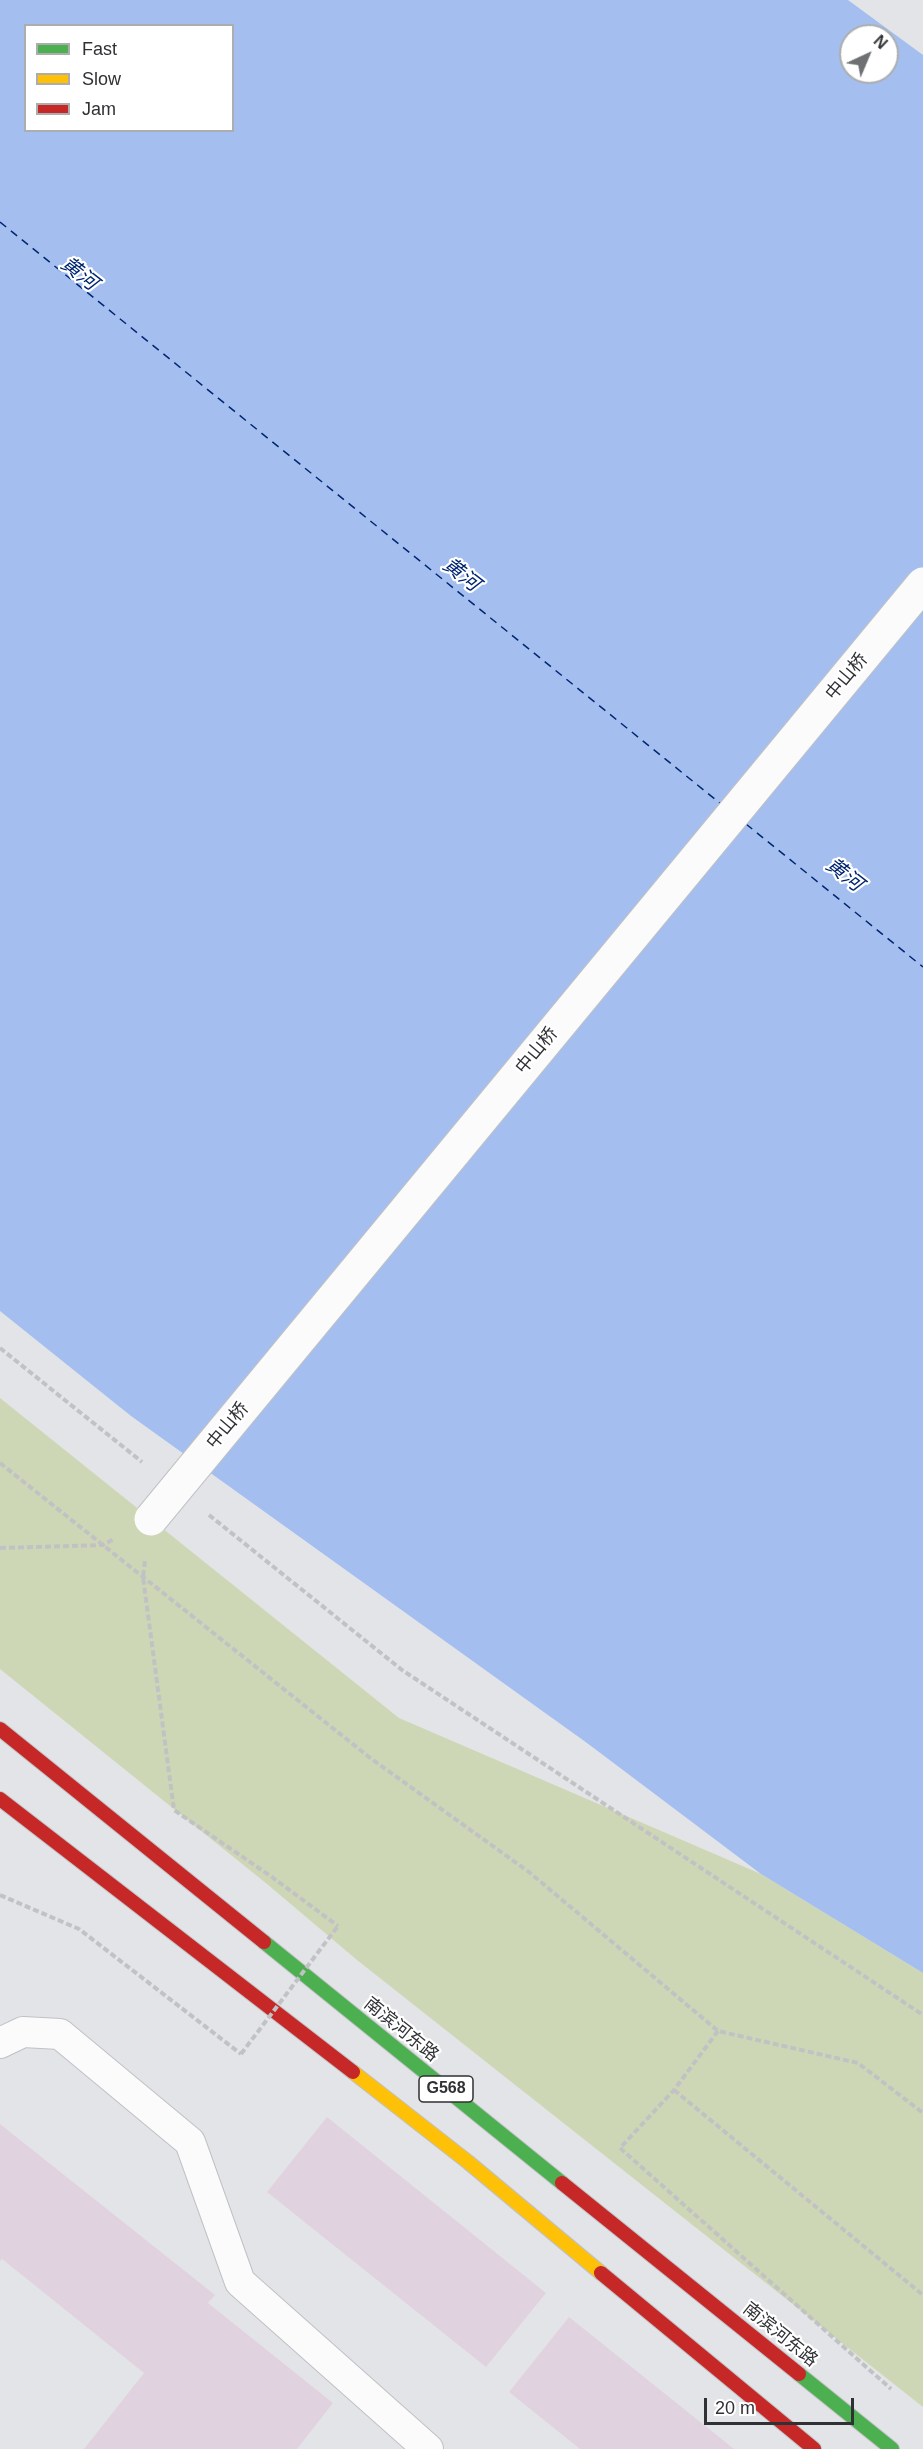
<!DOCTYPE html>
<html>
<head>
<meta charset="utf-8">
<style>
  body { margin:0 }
  #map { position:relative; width:923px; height:2449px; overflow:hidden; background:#e3e4e8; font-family:Helvetica,sans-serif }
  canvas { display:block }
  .legend { position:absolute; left:24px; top:24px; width:210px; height:108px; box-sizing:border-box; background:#fff; border:2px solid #acadae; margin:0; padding:8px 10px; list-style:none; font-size:18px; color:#303134 }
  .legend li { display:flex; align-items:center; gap:12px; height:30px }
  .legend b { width:30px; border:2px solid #acadae }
  .north { position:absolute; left:839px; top:24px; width:60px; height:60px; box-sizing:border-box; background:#fff; border:2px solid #acadae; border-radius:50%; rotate:44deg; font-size:16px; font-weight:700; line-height:24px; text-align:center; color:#303134 }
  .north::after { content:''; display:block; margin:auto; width:21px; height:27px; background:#6f7073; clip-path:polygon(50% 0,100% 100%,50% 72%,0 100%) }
  .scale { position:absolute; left:704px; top:2398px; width:150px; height:27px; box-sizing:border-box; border:3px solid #303134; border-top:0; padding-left:8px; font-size:18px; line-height:21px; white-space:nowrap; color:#303134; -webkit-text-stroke:4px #fff; paint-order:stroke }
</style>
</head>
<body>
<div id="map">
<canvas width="923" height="2449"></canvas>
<ul class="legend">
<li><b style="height:8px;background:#4caf50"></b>Fast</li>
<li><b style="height:8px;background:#ffc107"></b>Slow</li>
<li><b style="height:8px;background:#c62828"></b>Jam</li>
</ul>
<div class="north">N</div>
<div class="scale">20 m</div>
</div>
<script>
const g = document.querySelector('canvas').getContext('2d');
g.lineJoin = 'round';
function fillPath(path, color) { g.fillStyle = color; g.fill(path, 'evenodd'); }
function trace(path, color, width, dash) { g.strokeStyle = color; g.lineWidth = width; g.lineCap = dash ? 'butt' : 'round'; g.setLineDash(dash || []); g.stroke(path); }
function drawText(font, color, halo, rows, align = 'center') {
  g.font = font + ' Helvetica,"Noto Sans SC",sans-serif'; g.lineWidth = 4.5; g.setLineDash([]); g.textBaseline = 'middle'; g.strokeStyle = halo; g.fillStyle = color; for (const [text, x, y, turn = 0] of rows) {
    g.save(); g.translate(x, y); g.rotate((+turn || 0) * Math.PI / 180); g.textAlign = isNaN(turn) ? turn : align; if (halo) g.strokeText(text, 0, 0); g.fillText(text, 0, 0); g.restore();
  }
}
fillPath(new Path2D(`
  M 0,1398 L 399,1718 L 761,1874 L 923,1973 L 923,2407 L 357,1960 L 267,1884 L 0,1669 Z`), '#ced7b5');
fillPath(new Path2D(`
  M 0,0 L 848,0 L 923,55 L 923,1973 L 761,1874 L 587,1743 L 131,1416 L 0,1311 ZM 26,26 L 232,26 L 232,130 L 26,130 ZM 851,36 L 887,36 L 887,72 L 851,72 Z`), '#a4bfef');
trace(new Path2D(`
  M 0,222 L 721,804
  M 746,824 L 923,967`), '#002671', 1.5, [8, 6]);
fillPath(new Path2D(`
  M 327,2117 L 546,2293 L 486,2367 L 267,2192 Z
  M 0,2124 L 215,2295 L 208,2303 L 333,2403 L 297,2449 L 84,2449 L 144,2373 L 2,2259 L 0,2261 Z
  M 569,2317 L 734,2449 L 580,2449 L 509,2392 Z`), '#e0d2df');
const lane = new Path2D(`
  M 0,2043 L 23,2032 L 60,2034 L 190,2142 L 240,2282 L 428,2449`);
const fast = new Path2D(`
  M 264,1942 L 562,2183
  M 799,2374 L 892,2449`);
const slow = new Path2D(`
  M 353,2072 L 468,2162 L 601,2273`);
const jam = new Path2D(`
  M 0,1729 L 264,1942
  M 0,1799 L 353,2072
  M 562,2183 L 799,2374
  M 601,2273 L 814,2449`);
trace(lane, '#c0c1c4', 32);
trace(fast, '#c0c1c4', 16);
trace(slow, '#c0c1c4', 16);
trace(jam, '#c0c1c4', 16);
trace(new Path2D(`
  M 0,1348 L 142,1462
  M 0,1463 L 369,1757 L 529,1872 L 718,2031 L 858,2063 L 923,2113
  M 209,1515 L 402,1670 L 923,2015
  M 0,1548 L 103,1545 L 114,1539
  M 145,1561 L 143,1577 L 174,1810 L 272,1877 L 338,1926
  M 0,1895 L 79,1929 L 241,2054
  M 718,2031 L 674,2090 L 620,2148 L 891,2389
  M 674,2090 L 923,2295`), '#c1c2c4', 4, [6, 3]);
trace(lane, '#fbfbfc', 30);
trace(fast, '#4caf50', 14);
trace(slow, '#ffc107', 14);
trace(jam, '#c62828', 14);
const streetBridge = new Path2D(`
  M 151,1519 L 923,584`);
trace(streetBridge, '#c0c1c4', 35, []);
trace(new Path2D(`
  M 241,2054 L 338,1926`), '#c1c2c4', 4, [6, 3]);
trace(streetBridge, '#fbfbfc', 33);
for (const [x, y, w] of [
  [446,2089,54]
]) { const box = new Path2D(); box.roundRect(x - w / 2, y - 13, w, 26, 4.5); g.fillStyle = '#fff'; g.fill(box); trace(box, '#303134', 1.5); }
drawText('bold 16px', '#303134', null, [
  ["G568",446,2089]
]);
drawText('18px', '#303134', '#fff', [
  ["中山桥",847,677,-50],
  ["中山桥",537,1051,-50],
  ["中山桥",228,1426,-50],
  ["南滨河东路",401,2030,39],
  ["南滨河东路",780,2335,39]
]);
drawText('italic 20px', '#002671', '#fff', [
  ["黄河",79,274,38],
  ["黄河",461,575,38],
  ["黄河",844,875,38]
]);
</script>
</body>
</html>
